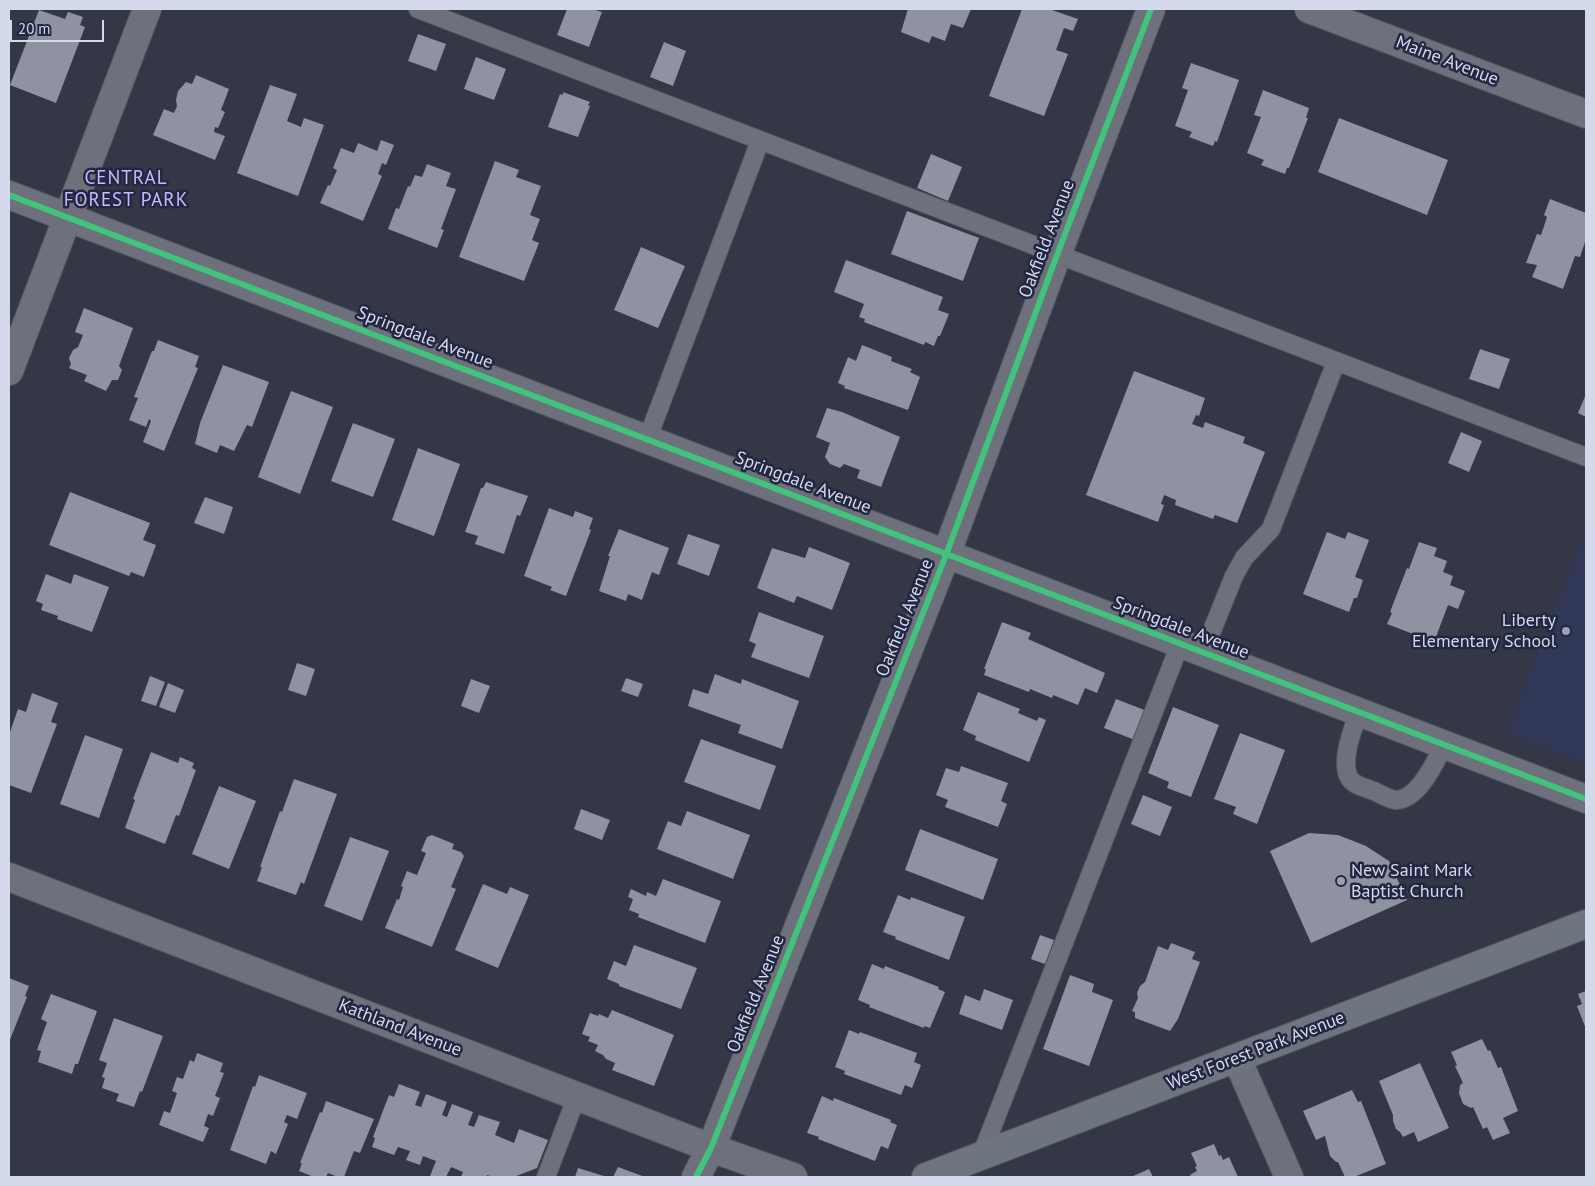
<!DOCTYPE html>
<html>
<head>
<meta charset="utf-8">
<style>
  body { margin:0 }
  #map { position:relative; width:1595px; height:1186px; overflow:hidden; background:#343745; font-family:"PT Sans",sans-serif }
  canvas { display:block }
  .frame { position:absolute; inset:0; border:10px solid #d4d9eb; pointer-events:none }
  .scale { position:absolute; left:10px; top:20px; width:94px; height:22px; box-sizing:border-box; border:2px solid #d4d9eb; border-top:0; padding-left:6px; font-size:15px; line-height:18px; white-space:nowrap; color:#d4d9eb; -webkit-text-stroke:4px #222842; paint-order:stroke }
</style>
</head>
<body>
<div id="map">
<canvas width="1595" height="1186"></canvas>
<div class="frame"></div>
<div class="scale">20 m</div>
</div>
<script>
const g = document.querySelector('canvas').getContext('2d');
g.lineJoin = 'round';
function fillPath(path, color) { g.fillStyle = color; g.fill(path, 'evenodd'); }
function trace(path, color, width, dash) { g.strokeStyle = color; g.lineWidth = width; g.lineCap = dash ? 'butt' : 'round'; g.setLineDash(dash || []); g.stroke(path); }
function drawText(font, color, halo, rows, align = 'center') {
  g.font = font + ' "PT Sans",sans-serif'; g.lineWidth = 5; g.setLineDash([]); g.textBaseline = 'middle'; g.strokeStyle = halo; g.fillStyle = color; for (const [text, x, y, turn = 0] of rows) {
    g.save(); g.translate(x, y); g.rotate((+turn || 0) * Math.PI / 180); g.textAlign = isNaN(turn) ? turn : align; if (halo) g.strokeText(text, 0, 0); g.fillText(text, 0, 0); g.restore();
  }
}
fillPath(new Path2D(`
  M 1586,528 L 1586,763 L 1506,734 Z`), '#313857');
fillPath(new Path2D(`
  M 567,9 L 592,9 L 602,12 L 589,47 L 557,35 Z
  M 908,9 L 971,9 L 963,28 L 951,24 L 945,41 L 932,36 L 929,43 L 901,32 Z
  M 1022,9 L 1049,9 L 1078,19 L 1073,31 L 1064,28 L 1056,50 L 1068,54 L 1044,116 L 989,96 Z
  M 39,10 L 65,19 L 68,12 L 83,17 L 80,25 L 85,27 L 56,103 L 10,85 Z
  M 418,34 L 446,44 L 436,71 L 408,61 Z
  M 664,42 L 686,51 L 673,86 L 650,77 Z
  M 476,57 L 506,69 L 494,100 L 464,89 Z
  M 1191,63 L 1239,80 L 1217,142 L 1215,141 L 1213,146 L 1189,137 L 1192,132 L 1175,126 L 1188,90 L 1182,88 Z
  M 196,75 L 229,89 L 221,110 L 225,112 L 218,128 L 215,127 L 214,132 L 225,136 L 215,160 L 153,135 L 164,109 L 174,113 L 177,106 L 176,100 L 178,91 L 186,82 L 192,84 Z
  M 270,85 L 297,94 L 287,121 L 301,127 L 304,118 L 324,125 L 298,196 L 237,173 Z
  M 1263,90 L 1309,108 L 1306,118 L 1308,118 L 1295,152 L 1289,168 L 1287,168 L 1285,174 L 1261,165 L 1264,160 L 1247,153 L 1261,117 L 1254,115 Z
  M 563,92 L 590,102 L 588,105 L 590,106 L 578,137 L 548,127 L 560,94 L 563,95 Z
  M 1339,118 L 1448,160 L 1427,215 L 1318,172 Z
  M 381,140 L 394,145 L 386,165 L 382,163 L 378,174 L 382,176 L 363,221 L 320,203 L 328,185 L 330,186 L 337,170 L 333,168 L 341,148 L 354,153 L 358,143 L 377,151 Z
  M 931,154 L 962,167 L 948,201 L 917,188 Z
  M 495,161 L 519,170 L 516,177 L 541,186 L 530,215 L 540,219 L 532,240 L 539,243 L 524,281 L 459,257 Z
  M 427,164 L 451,173 L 446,186 L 456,189 L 441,229 L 444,230 L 437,248 L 388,229 L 396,208 L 399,209 L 408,186 L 410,187 L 415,175 L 422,177 Z
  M 1550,199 L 1586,213 L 1586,239 L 1580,257 L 1575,256 L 1563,289 L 1532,277 L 1537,265 L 1526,263 L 1537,234 L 1541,235 L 1547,217 L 1544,215 Z
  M 907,211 L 979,238 L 963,281 L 891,254 Z
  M 641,247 L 685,266 L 658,328 L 614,310 Z
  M 846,260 L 943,297 L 938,310 L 949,314 L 940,336 L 938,336 L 934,346 L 925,342 L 924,345 L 864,322 L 865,319 L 859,317 L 864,304 L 834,292 Z
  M 84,308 L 133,328 L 119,366 L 122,370 L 118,380 L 112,380 L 106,391 L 84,381 L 87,375 L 69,368 L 71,364 L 69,358 L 73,350 L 78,347 L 83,335 L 75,332 Z
  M 158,340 L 199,356 L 195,367 L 198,368 L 164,451 L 143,442 L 151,421 L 149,419 L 146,427 L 129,420 L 138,398 L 134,397 L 152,351 L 154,351 Z
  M 862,345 L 892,357 L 891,361 L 912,369 L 910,372 L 920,377 L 908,410 L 844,388 L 845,386 L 838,383 L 848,357 L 856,361 Z
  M 1480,349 L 1510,359 L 1499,389 L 1469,379 Z
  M 223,365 L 269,382 L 252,427 L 247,425 L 234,451 L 220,445 L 217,453 L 195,444 L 200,423 Z
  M 1134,371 L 1205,398 L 1199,416 L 1196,415 L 1192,424 L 1203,428 L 1205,422 L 1245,437 L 1243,443 L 1265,452 L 1237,523 L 1215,515 L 1213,519 L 1175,505 L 1176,500 L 1164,495 L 1161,504 L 1164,505 L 1158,522 L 1086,495 Z
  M 291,391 L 333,407 L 300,494 L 258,477 Z
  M 1586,394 L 1586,417 L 1578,413 Z
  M 827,408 L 842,412 L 900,437 L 881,487 L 857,478 L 860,470 L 844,464 L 840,468 L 830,464 L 825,457 L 830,443 L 816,437 Z
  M 353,423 L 395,439 L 373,497 L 331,481 Z
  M 1461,432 L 1482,441 L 1469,472 L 1448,463 Z
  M 418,448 L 460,464 L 434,536 L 392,520 Z
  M 486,482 L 528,496 L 520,516 L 517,515 L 504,554 L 475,544 L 478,536 L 465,532 L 481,488 L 483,488 Z
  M 70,492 L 150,523 L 143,540 L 156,545 L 144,577 L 131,572 L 129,576 L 49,545 Z
  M 205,497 L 233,507 L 224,534 L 194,523 Z
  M 549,508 L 573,517 L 575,511 L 593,518 L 589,529 L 591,530 L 566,596 L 550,590 L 552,587 L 524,576 Z
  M 619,529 L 669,548 L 659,575 L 652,572 L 642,600 L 628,594 L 626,601 L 599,591 L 610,556 L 608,556 Z
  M 1327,532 L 1345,539 L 1348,532 L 1369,540 L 1355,577 L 1363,580 L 1357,598 L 1354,598 L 1349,612 L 1303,594 Z
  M 688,534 L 720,545 L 709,576 L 677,564 Z
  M 1419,542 L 1437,548 L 1434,556 L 1447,561 L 1443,572 L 1453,576 L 1450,585 L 1465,591 L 1458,609 L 1448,605 L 1434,642 L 1387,624 L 1392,613 L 1390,612 L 1407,568 L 1409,569 Z
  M 809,547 L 850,563 L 832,610 L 797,596 L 794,603 L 757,588 L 772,548 L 805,558 Z
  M 46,574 L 71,584 L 74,574 L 109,587 L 92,632 L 57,619 L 58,616 L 41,610 L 43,604 L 36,601 Z
  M 759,612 L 824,636 L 809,678 L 751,657 L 756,644 L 749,641 Z
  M 1002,622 L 1031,633 L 1028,639 L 1105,673 L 1097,693 L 1085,688 L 1078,705 L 1053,695 L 1052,698 L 1030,689 L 1029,692 L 984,675 L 986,669 L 984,669 Z
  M 297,663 L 315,669 L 306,696 L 288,690 Z
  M 715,674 L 741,684 L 742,679 L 799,701 L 782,749 L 738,733 L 741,725 L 688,706 L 693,689 L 708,694 Z
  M 150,676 L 165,682 L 156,706 L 141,701 Z
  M 626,678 L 643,684 L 638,697 L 621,691 Z
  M 471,679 L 490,686 L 479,713 L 461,706 Z
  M 168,683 L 184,690 L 175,713 L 159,707 Z
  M 978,692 L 1020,709 L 1018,713 L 1037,721 L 1039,717 L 1046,720 L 1029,762 L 975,740 L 976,736 L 963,730 Z
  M 32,693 L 58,703 L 51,722 L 57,724 L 31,793 L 9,785 L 9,735 L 18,709 L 26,712 Z
  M 1116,699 L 1147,711 L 1135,740 L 1104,728 Z
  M 1173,707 L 1219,725 L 1191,797 L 1167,788 L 1169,782 L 1148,773 Z
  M 1240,733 L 1285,750 L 1257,824 L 1233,814 L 1236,807 L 1214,799 Z
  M 85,735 L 123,749 L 99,818 L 60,804 Z
  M 701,739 L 776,766 L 760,810 L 684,782 Z
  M 151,752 L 178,763 L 180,757 L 194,763 L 192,768 L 196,770 L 179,816 L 176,815 L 165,844 L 125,828 L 135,800 L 133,799 Z
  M 961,766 L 1008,783 L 1001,801 L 1007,804 L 998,827 L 945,807 L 948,800 L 936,795 L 946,768 L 959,772 Z
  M 294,779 L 337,794 L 304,884 L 301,882 L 296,895 L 257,881 L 262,867 L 260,867 L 280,811 L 282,812 Z
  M 219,786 L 256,801 L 229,869 L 192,854 Z
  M 1143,795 L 1172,807 L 1160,836 L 1131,824 Z
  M 581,809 L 610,820 L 602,840 L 574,829 Z
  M 687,811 L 750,835 L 733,879 L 657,849 L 668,821 L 681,826 Z
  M 920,829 L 998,859 L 983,900 L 905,870 Z
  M 1309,833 L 1338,835 L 1366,846 L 1389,861 L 1407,900 L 1311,943 L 1270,851 Z
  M 432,835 L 454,844 L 452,849 L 461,852 L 464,856 L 451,887 L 456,889 L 432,947 L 385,928 L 397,899 L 399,900 L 403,887 L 401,886 L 407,871 L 417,875 L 426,853 L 421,851 L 427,837 Z
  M 350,837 L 389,851 L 362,921 L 324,906 Z
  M 663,879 L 721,901 L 705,943 L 638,917 L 639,914 L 629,910 L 633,899 L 628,897 L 631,889 L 646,896 L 647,892 L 656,896 Z
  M 483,884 L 507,894 L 510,887 L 529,895 L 498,968 L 455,950 Z
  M 898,895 L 910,900 L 911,897 L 965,917 L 949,960 L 895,939 L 896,937 L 883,932 Z
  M 1040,935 L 1054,940 L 1045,964 L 1031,959 Z
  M 1171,943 L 1195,952 L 1192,959 L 1200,962 L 1178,1019 L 1170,1031 L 1135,1018 L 1135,1012 L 1132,1011 L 1138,998 L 1137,993 L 1140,986 L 1145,982 L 1158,946 L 1168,950 Z
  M 634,945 L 697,968 L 681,1009 L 619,986 L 619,984 L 607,979 L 614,961 L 626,966 Z
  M 872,964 L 884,969 L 885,966 L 939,987 L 938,989 L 945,992 L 930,1028 L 924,1026 L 924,1028 L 869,1007 L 870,1005 L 858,1000 Z
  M 1070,975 L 1094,984 L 1092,992 L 1113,1000 L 1089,1066 L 1043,1049 Z
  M 9,978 L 29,986 L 25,996 L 27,997 L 9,1042 Z
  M 984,989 L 1013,1000 L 1002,1030 L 959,1014 L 965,995 L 980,1001 Z
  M 1586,991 L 1586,1029 L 1577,1006 L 1582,1004 L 1578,994 Z
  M 51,994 L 97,1011 L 78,1064 L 75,1064 L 72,1074 L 38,1062 L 41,1051 L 37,1050 L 47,1022 L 41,1019 Z
  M 612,1010 L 674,1035 L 654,1086 L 612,1070 L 615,1063 L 606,1059 L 603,1055 L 595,1051 L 598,1045 L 588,1041 L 590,1037 L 582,1034 L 590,1013 L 598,1016 L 599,1014 L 608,1018 Z
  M 114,1018 L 163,1036 L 142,1092 L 140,1091 L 134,1107 L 116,1101 L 119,1094 L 102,1088 L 105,1078 L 102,1077 L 107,1063 L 99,1060 Z
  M 849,1030 L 859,1034 L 860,1032 L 917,1053 L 914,1062 L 921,1065 L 912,1088 L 905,1085 L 901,1095 L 844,1074 L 845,1071 L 835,1067 Z
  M 1482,1039 L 1488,1051 L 1490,1050 L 1498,1068 L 1501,1067 L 1518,1111 L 1503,1118 L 1510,1133 L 1493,1140 L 1487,1127 L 1483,1129 L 1473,1107 L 1471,1108 L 1463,1104 L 1459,1093 L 1460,1085 L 1463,1083 L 1455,1066 L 1457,1065 L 1451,1052 Z
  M 197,1053 L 223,1063 L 220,1072 L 224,1073 L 215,1096 L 220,1098 L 213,1116 L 208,1114 L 204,1126 L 209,1128 L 203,1142 L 159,1125 L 164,1111 L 170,1113 L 177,1093 L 172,1091 L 177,1077 L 183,1079 L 190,1060 L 194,1062 Z
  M 1420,1063 L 1449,1128 L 1418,1142 L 1414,1132 L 1403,1137 L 1400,1132 L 1396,1129 L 1393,1121 L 1393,1115 L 1379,1081 Z
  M 259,1075 L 307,1093 L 297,1119 L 287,1115 L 284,1122 L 288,1124 L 276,1154 L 271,1151 L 266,1164 L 230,1150 L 253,1086 L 255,1087 Z
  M 399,1084 L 420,1092 L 415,1105 L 421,1107 L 426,1094 L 447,1102 L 442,1115 L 447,1117 L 452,1104 L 473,1112 L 468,1125 L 474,1127 L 479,1115 L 500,1122 L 495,1135 L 514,1143 L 519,1129 L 548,1140 L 537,1168 L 514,1177 L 493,1177 L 487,1175 L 487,1177 L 461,1177 L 463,1172 L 451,1167 L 446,1177 L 434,1177 L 430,1176 L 436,1161 L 423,1156 L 420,1165 L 406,1160 L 410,1151 L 398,1147 L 394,1155 L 372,1147 L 375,1138 L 373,1137 L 389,1095 L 394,1097 Z
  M 1352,1090 L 1358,1102 L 1361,1101 L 1386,1164 L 1354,1177 L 1345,1177 L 1338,1162 L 1336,1162 L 1330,1156 L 1325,1136 L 1316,1140 L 1303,1111 Z
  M 822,1096 L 833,1101 L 834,1098 L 891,1120 L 890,1122 L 897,1125 L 888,1149 L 881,1146 L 875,1161 L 818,1139 L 819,1137 L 807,1133 Z
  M 326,1101 L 374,1119 L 360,1153 L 354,1151 L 344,1177 L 338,1177 L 328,1173 L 326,1177 L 314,1177 L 299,1171 L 302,1163 L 300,1163 L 320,1112 L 322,1113 Z
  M 1214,1144 L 1219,1156 L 1221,1155 L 1223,1160 L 1229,1157 L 1238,1177 L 1191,1177 L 1190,1175 L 1197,1171 L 1195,1167 L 1197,1166 L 1191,1153 Z
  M 618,1167 L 645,1177 L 613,1177 Z
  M 578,1168 L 607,1177 L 575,1177 Z
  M 1149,1169 L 1153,1177 L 1131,1177 Z`), '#8f93a1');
const lane = new Path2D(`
  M 418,9 L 1586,457
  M 647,440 L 760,141
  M 1203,653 L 1234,576 L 1244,558 L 1271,529 L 1336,362
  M 1359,712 C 1353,728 1339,763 1350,779 C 1355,786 1367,788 1374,791 C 1380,794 1389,799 1395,800 C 1418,801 1436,761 1444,745
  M 981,1156 L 1180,644
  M 546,1177 L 577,1096`);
const street = new Path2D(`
  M 1309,9 L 1586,114
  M 9,195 L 1586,799
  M 9,371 L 147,9
  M 9,877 L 711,1148 L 793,1177
  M 1237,1059 L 1289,1177
  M 696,1177 L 711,1148 L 946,555 L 1057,255 L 1151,9`);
const secondary = new Path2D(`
  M 926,1177 L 1586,924`);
trace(lane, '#515461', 20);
trace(street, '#515461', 30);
trace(secondary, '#515461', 30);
trace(lane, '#6e707b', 18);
trace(street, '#6e707b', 28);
trace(secondary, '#6f757f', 28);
trace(new Path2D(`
  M 9,195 L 1586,799
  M 696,1177 L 711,1148 L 946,555 L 1057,255 L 1151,9`), '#40c37c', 6);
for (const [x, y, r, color] of [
  [1566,631,5,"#9ca0b1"],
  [1341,881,5,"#9ca0b1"]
]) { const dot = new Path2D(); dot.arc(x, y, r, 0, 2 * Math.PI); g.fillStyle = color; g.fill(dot); trace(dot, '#222842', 2); }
drawText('18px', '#d4d9eb', '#222842', [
  ["Maine Avenue",1447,61,21],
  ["Oakfield Avenue",1047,239,-69],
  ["Springdale Avenue",425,338,21],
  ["Springdale Avenue",803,483,21],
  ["Oakfield Avenue",905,618,-68],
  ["Springdale Avenue",1181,628,21],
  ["Oakfield Avenue",756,994,-68],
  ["Kathland Avenue",400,1028,21],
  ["West Forest Park Avenue",1256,1051,-21]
]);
drawText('18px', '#d4d9eb', '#222842', [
  ["Liberty",1556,621],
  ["Elementary School",1556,642],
  ["New Saint Mark",1351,871,"left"],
  ["Baptist Church",1351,892,"left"]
], 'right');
g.letterSpacing = '1px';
drawText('19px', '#cbb8fe', '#222842', [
  ["CENTRAL",126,179],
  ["FOREST PARK",126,201]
]);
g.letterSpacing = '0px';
</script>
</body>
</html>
